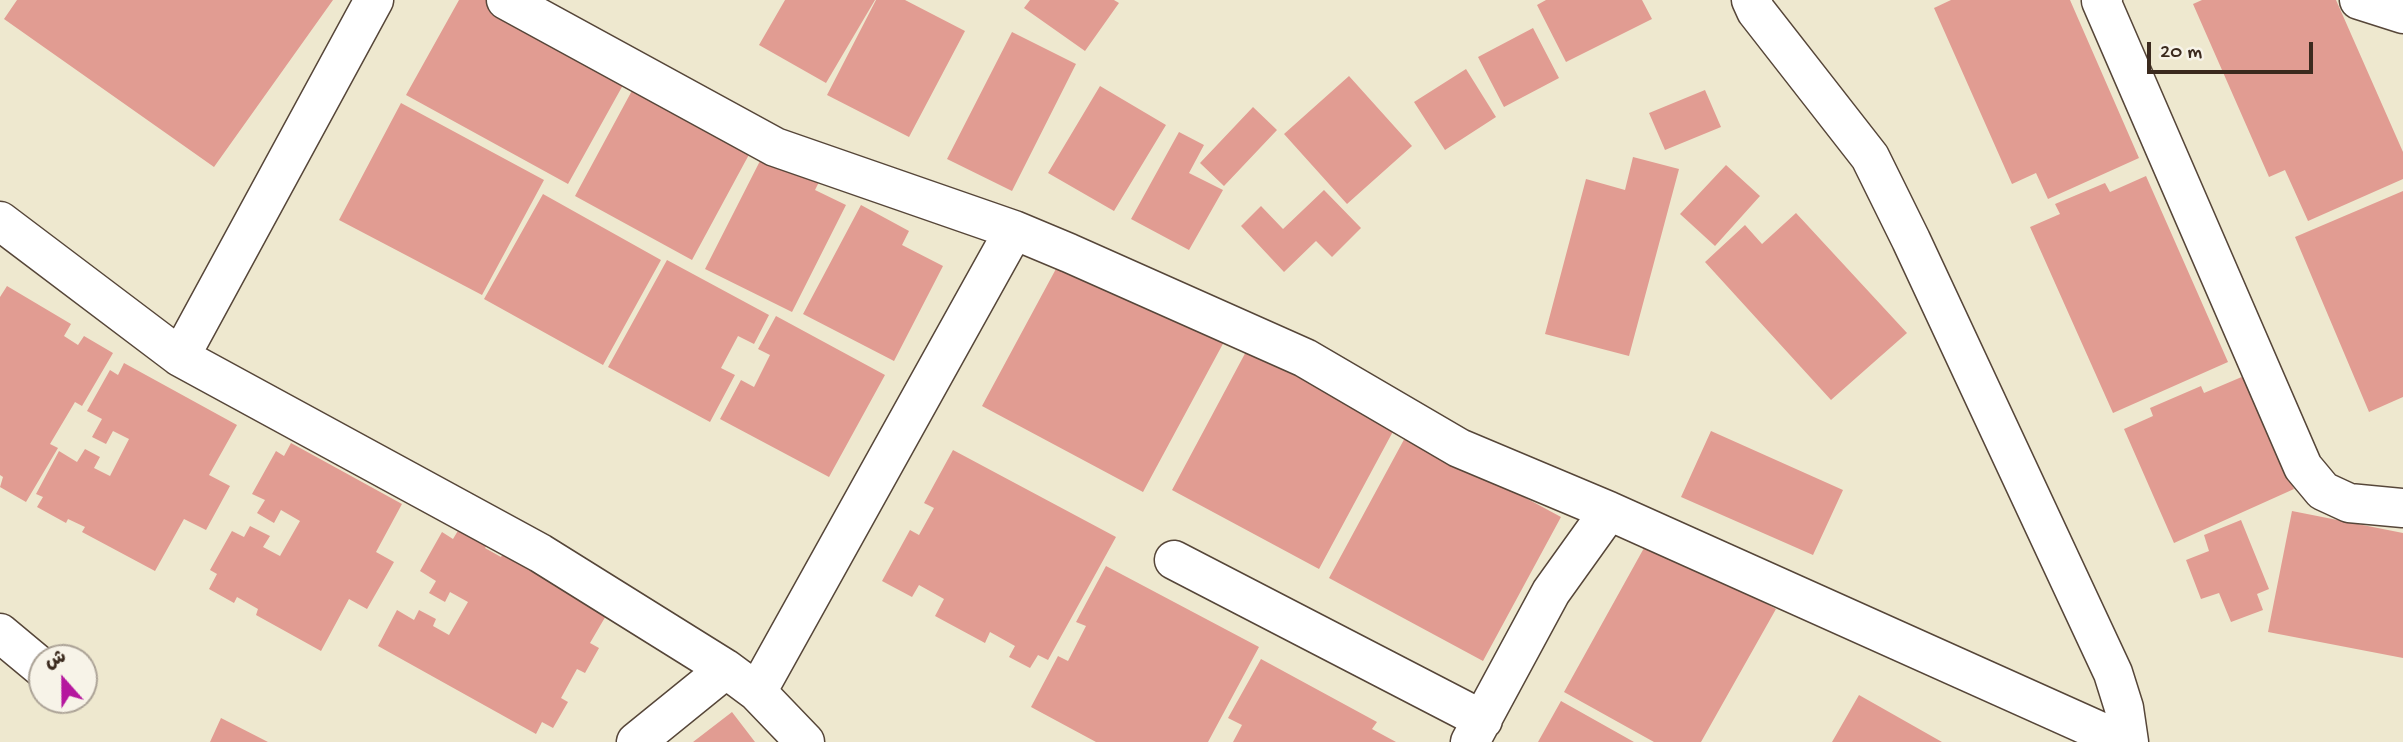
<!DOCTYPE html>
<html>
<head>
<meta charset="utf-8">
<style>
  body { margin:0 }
  #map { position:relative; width:2403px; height:742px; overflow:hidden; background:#eee8cf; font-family:"Gochi Hand","Playpen Sans Arabic",sans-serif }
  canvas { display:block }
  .north { position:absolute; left:28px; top:644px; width:70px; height:70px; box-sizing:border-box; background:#f7f3e8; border:2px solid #aca397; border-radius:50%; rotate:339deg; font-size:19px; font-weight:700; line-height:28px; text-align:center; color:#3b2a1e }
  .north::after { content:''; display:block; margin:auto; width:24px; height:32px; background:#b5179e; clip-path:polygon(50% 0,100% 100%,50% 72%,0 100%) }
  .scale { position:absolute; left:2147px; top:42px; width:166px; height:32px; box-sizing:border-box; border:4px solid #3b2a1e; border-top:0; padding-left:9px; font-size:21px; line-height:24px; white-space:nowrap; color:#3b2a1e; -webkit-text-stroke:5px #f7f3e8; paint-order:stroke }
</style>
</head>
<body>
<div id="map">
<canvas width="2403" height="742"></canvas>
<div class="north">ش</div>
<div class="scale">20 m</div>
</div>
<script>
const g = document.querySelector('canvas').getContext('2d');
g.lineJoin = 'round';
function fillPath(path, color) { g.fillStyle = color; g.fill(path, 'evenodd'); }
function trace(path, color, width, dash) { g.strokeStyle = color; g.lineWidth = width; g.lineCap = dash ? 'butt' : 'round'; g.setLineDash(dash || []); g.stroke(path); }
fillPath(new Path2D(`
  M 17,0 L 333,0 L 214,167 L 4,19 Z
  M 459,0 L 489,0 L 628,76 L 568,184 L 406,95 Z
  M 785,0 L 875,0 L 826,83 L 759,45 Z
  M 876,0 L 905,0 L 965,31 L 909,137 L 827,95 Z
  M 1030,0 L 1114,0 L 1119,3 L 1085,51 L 1024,8 Z
  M 1546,0 L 1642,0 L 1652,19 L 1566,62 L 1537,5 Z
  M 1951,0 L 2070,0 L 2139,158 L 2048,199 L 2036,173 L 2012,184 L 1934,8 Z
  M 2202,0 L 2336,0 L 2403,152 L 2403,179 L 2308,221 L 2285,170 L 2269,177 L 2193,4 Z
  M 1533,28 L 1559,78 L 1504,107 L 1478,57 Z
  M 1012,32 L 1076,64 L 1012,191 L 947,159 Z
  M 1466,69 L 1496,117 L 1445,150 L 1414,102 Z
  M 1349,76 L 1412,146 L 1347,204 L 1284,134 Z
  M 635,85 L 752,149 L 692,260 L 575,196 Z
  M 1100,86 L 1166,125 L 1114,211 L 1048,173 Z
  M 1705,90 L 1721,127 L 1665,150 L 1649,113 Z
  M 401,103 L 544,180 L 482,295 L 339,220 Z
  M 1253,107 L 1277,130 L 1224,186 L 1200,163 Z
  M 1179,132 L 1204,145 L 1189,173 L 1223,190 L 1189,250 L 1131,219 Z
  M 1633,157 L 1679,169 L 1629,356 L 1545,334 L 1586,179 L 1625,190 Z
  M 761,159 L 783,171 L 785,165 L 819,182 L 815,190 L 846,205 L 792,312 L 705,269 Z
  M 1726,165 L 1760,196 L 1715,246 L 1680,214 Z
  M 2146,176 L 2228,362 L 2113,413 L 2030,227 L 2060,214 L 2055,204 L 2105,183 L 2110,192 Z
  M 1324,190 L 1361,228 L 1332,257 L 1316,241 L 1284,272 L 1241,226 L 1261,206 L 1283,229 Z
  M 2403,191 L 2403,397 L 2369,412 L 2295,237 Z
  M 543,194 L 661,260 L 603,365 L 484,299 Z
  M 861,205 L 909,231 L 902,245 L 943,266 L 894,361 L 803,314 Z
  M 1796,213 L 1907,333 L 1831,400 L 1705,262 L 1745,225 L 1762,244 Z
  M 1064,254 L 1225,340 L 1143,492 L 982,406 Z
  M 667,260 L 769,315 L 754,344 L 738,336 L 721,368 L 735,375 L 710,422 L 608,367 Z
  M 7,286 L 71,324 L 64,336 L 78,345 L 84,336 L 113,353 L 82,406 L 75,402 L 50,444 L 58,448 L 26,502 L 0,487 L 3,477 L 0,475 L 0,297 Z
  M 776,316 L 885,375 L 829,477 L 720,419 L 741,380 L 754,387 L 770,355 L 758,349 Z
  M 1249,346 L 1397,424 L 1319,569 L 1172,490 Z
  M 124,363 L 237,425 L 209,475 L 230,486 L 206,530 L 184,519 L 155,571 L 82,532 L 85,527 L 68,519 L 66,523 L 37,507 L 43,497 L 36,494 L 59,451 L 77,462 L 85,449 L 100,457 L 94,468 L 110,476 L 129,439 L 113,431 L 106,444 L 92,437 L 102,419 L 87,411 L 110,370 L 118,375 Z
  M 2244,376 L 2294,489 L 2174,543 L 2124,429 L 2153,416 L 2150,408 L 2201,386 L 2204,393 Z
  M 1711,431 L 1843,490 L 1813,555 L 1681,497 Z
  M 1407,434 L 1561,517 L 1483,661 L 1329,578 Z
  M 291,443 L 402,504 L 376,552 L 394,562 L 367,609 L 349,599 L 321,651 L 256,615 L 258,609 L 237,597 L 234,603 L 209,589 L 217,574 L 210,570 L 232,531 L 244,537 L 250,526 L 270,536 L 263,547 L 280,556 L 300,521 L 281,510 L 274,523 L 257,513 L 265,500 L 252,494 L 276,451 L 284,456 Z
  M 953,450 L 1116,537 L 1048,660 L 1038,655 L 1030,668 L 1009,657 L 1015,646 L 990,632 L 985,643 L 935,616 L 944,599 L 919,585 L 912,597 L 882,581 L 910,530 L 919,535 L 934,508 L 924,503 Z
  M 2292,511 L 2403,533 L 2403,658 L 2268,632 Z
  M 2241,520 L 2269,589 L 2257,594 L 2263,610 L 2231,622 L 2219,593 L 2201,599 L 2186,560 L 2209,551 L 2204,535 Z
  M 462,524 L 490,539 L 485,548 L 501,557 L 506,548 L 607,614 L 590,643 L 599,648 L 585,673 L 577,669 L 561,698 L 568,702 L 553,728 L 542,722 L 536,734 L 378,646 L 397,610 L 414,620 L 419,610 L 436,619 L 433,626 L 449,635 L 468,602 L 450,592 L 445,602 L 429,593 L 436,581 L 420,571 L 442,532 L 453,539 Z
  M 1649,539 L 1776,609 L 1701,742 L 1654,742 L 1564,692 Z
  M 1106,566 L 1259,647 L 1208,742 L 1096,742 L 1031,707 L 1058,656 L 1068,661 L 1086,626 L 1076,622 Z
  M 1261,659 L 1377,722 L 1372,729 L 1396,742 L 1233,742 L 1242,725 L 1228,718 Z
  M 1859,695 L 1942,742 L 1832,742 Z
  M 1561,701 L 1634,742 L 1538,742 Z
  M 732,712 L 755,742 L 693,742 Z
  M 221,718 L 268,742 L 210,742 Z`), '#e19c92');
const minor = new Path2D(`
  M 506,0 L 775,147 L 1014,230 L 1069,253 L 1305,358 L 1459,448 L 1609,511 L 2124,742
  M 1751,0 L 1756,11 L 1870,157 L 1911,240 L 2113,673 L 2124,708 L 2129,742
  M 2103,0 L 2101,1 L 2303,467 L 2323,491 L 2349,503 L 2403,508
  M 2359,0 L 2403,14
  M 0,221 L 180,357 L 540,553 L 726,669 L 757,692 L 805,742
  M 180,357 L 374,0
  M 1174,560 L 1483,720
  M 0,633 L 42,668
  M 757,692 L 1014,230
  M 636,742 L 726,669
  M 1470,742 L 1551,592 L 1609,511`);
trace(minor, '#564639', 41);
trace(minor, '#fff', 38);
</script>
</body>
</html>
